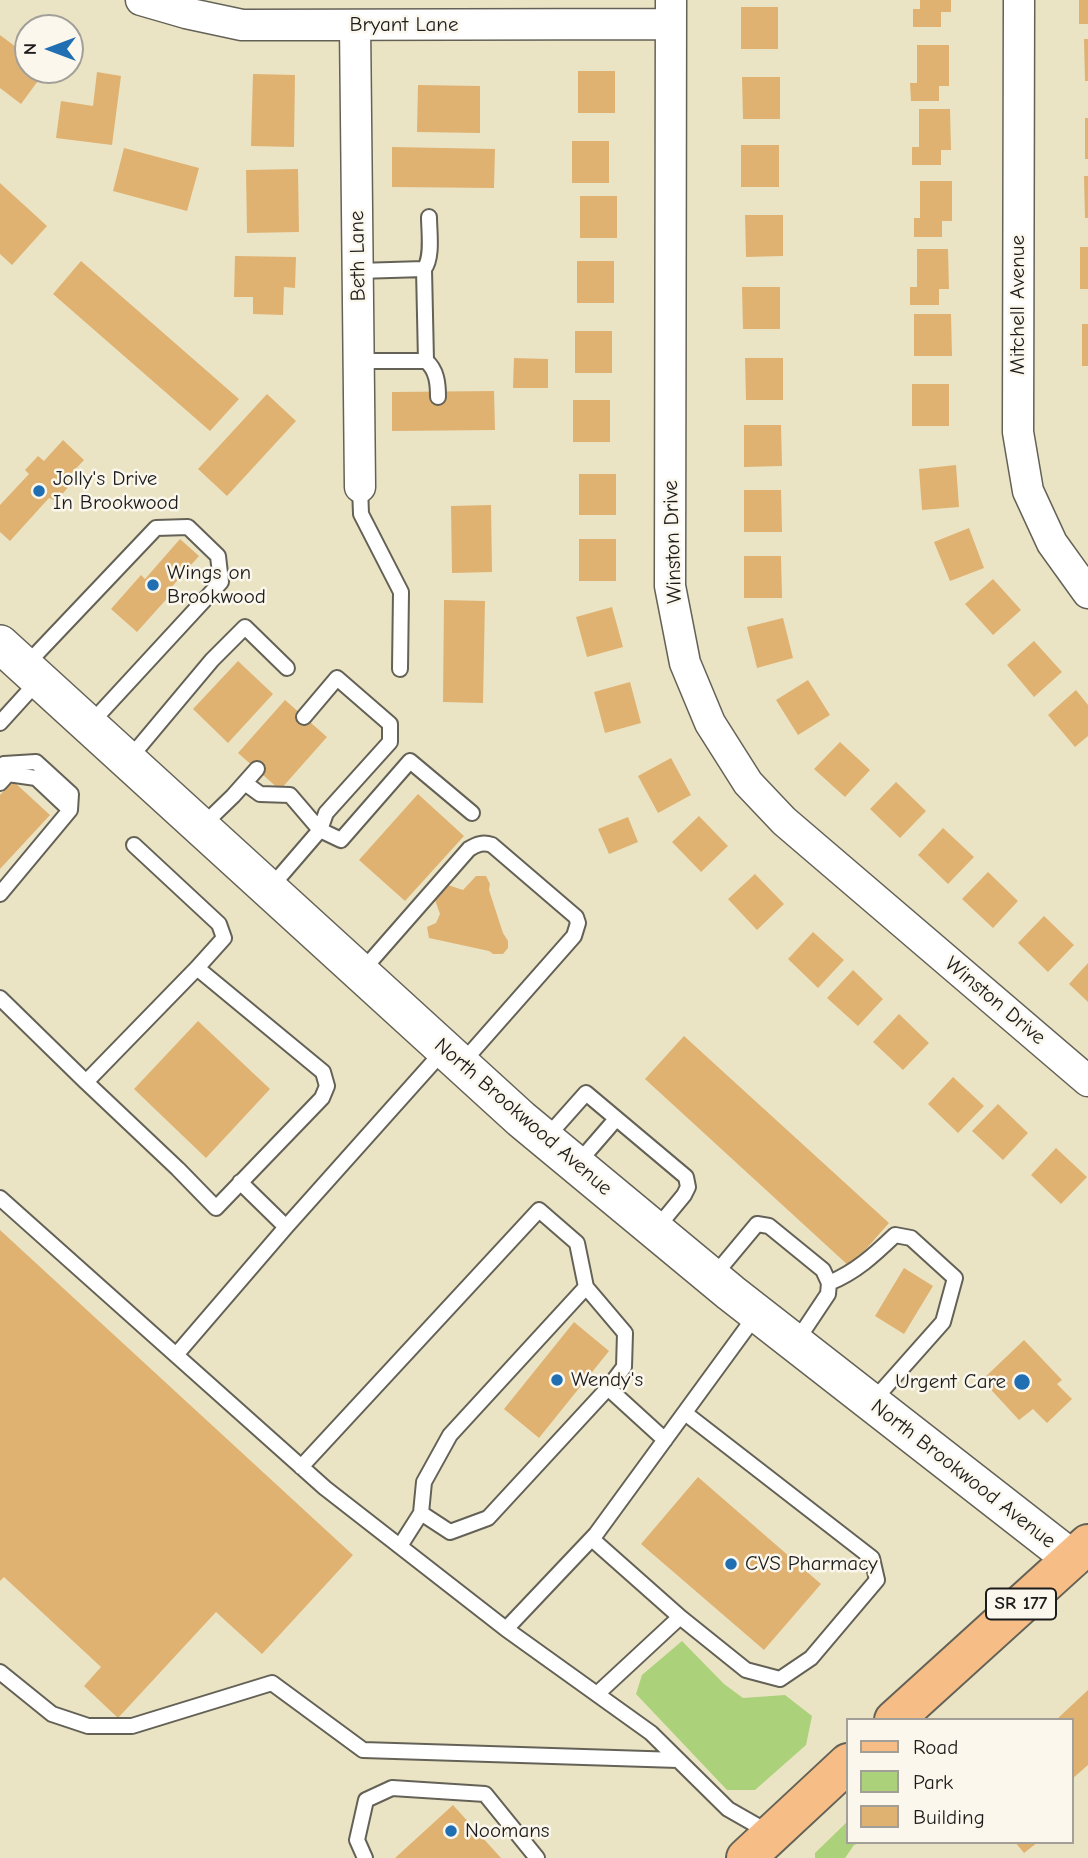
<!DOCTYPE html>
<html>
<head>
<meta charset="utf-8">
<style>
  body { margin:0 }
  #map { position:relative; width:1088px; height:1858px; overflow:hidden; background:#ebe4c4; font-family:"Comic Neue",sans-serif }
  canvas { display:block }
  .legend { position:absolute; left:846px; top:1718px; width:228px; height:126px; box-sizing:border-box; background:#fbf7ec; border:2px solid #a29f99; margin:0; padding:9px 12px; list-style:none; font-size:21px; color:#1c1c1c }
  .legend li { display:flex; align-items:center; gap:14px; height:35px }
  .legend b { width:35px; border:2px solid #a29f99 }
  .north { position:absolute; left:14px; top:14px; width:70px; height:70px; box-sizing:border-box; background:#fbf7ec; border:2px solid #a29f99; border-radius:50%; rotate:270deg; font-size:19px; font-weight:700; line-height:28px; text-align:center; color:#1c1c1c }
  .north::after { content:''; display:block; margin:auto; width:24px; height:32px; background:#1f6fb2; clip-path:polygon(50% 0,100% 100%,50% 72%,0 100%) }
</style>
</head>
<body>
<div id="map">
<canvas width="1088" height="1858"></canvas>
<ul class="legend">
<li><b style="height:9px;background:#f6be86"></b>Road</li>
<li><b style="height:19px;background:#abd17b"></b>Park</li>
<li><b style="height:19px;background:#dfb272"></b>Building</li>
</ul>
<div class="north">N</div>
</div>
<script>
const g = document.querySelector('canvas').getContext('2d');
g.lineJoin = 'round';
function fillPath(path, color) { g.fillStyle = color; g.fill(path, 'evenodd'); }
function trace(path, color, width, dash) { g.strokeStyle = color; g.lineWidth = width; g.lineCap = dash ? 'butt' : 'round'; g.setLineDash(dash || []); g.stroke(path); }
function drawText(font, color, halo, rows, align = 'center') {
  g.font = font + ' "Comic Neue",sans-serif'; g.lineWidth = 5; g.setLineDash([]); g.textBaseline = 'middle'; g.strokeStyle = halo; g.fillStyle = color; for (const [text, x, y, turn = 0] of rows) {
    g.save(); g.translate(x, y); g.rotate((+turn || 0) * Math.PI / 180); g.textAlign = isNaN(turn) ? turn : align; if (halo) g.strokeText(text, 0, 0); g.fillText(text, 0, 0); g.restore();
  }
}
fillPath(new Path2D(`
  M 682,1641 L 724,1684 L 743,1698 L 785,1695 L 812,1716 L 806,1745 L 755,1790 L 727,1790 L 636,1694 L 642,1675 Z
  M 848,1821 L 848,1842 L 862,1842 L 854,1845 L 845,1858 L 815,1858 L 815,1853 Z`), '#abd17b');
fillPath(new Path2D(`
  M 920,0 L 951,0 L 951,12 L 941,12 L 941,27 L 913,27 L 913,9 L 920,9 Z
  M 1079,0 L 1088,0 L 1088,24 L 1079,24 Z
  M 741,7 L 778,7 L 778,49 L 741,49 Z
  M 0,35 L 28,56 L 28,70 L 46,70 L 21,104 L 0,88 Z
  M 1084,39 L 1088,39 L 1088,81 L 1085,81 Z
  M 917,45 L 949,45 L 949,86 L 939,86 L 939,101 L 911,101 L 910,83 L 917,83 Z
  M 578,71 L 615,71 L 615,113 L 578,113 Z
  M 97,72 L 121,76 L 112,145 L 56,138 L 61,101 L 93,106 Z
  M 253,74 L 295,75 L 294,147 L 251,146 Z
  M 742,77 L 780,77 L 780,119 L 743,119 Z
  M 418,85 L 480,86 L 480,133 L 417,132 Z
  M 919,109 L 950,109 L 951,150 L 941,150 L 941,165 L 912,165 L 912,147 L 919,147 Z
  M 1085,118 L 1088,118 L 1088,159 L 1085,159 Z
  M 572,141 L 609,141 L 609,183 L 572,183 Z
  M 741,145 L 779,145 L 779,187 L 741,187 Z
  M 392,147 L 495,149 L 494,188 L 392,187 Z
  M 124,148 L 199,168 L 187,211 L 113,191 Z
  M 298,169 L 299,232 L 247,233 L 246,170 Z
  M 1084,176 L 1088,176 L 1088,218 L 1085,218 Z
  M 920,181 L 952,181 L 952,221 L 942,221 L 942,237 L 914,237 L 914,218 L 920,218 Z
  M 0,183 L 47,226 L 12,265 L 0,254 Z
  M 580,196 L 617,196 L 617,238 L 580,238 Z
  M 745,215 L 783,215 L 783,256 L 746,257 Z
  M 1080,247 L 1088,247 L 1088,289 L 1080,289 Z
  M 917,249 L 948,249 L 949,289 L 939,289 L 939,305 L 910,305 L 910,287 L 917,287 Z
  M 235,256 L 296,257 L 295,288 L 284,287 L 283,315 L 253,314 L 253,297 L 234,297 Z
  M 81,261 L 239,399 L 210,431 L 53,294 Z
  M 577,261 L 614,261 L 614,303 L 577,303 Z
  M 742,287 L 780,287 L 780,329 L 743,329 Z
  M 914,314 L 951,314 L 952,356 L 914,356 Z
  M 1082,324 L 1088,324 L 1088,366 L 1082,366 Z
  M 575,331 L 612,331 L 612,373 L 575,373 Z
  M 514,358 L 548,359 L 548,388 L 513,388 Z
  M 745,358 L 783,358 L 783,400 L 746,400 Z
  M 912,384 L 949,384 L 949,426 L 912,426 Z
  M 494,391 L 495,430 L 392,431 L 392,392 Z
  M 267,394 L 296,421 L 227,496 L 198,469 Z
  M 573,400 L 610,400 L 610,442 L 573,442 Z
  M 744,425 L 781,425 L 782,466 L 744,467 Z
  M 63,440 L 84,460 L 67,478 L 72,483 L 56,501 L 49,498 L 10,541 L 0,532 L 0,505 L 29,474 L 25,470 L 38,456 L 44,461 Z
  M 956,465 L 959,507 L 922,510 L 919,469 Z
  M 579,474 L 616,474 L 616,515 L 579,515 Z
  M 744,490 L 781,490 L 782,532 L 744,532 Z
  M 491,505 L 492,572 L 452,573 L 451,506 Z
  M 969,528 L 984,568 L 950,581 L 934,542 Z
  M 180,539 L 199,556 L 168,591 L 171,594 L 137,632 L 111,609 L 141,575 L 145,579 Z
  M 579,539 L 616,539 L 616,581 L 579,581 Z
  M 744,556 L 781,556 L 782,598 L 744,598 Z
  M 993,579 L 1021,610 L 993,635 L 965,604 Z
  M 444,600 L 485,601 L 483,703 L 443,702 Z
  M 612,607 L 623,647 L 587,657 L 576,617 Z
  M 783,618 L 793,658 L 757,668 L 747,627 Z
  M 1034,641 L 1062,672 L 1034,697 L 1007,665 Z
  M 238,661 L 273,694 L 228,743 L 193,709 Z
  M 808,680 L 830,715 L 798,735 L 776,700 Z
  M 630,682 L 641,723 L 605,733 L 594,692 Z
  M 1076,690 L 1088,705 L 1088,736 L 1075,747 L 1048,715 Z
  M 285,700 L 327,737 L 280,790 L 238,753 Z
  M 840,742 L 870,770 L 845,797 L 814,769 Z
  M 671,758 L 691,795 L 658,813 L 638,776 Z
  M 13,781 L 50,815 L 0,869 L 0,795 Z
  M 896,782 L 926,811 L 900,838 L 870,809 Z
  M 418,794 L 464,836 L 405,901 L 359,860 Z
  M 699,816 L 728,846 L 701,872 L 672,842 Z
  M 628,817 L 638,842 L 609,854 L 598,829 Z
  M 943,828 L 974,857 L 948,884 L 918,855 Z
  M 988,872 L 1018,901 L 993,928 L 962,899 Z
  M 755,874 L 784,904 L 757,930 L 728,899 Z
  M 476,876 L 486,876 L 490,884 L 489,890 L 503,933 L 508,941 L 508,948 L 503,954 L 493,954 L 489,951 L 429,938 L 427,927 L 436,923 L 440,914 L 435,900 L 445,884 L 463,890 Z
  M 1044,916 L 1074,945 L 1048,972 L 1018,943 Z
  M 813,932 L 844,960 L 818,988 L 788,959 Z
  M 1088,963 L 1088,1002 L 1069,984 Z
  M 853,970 L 883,999 L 858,1026 L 827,998 Z
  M 899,1014 L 929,1043 L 903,1070 L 873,1042 Z
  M 198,1021 L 270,1089 L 206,1158 L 134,1089 Z
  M 684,1036 L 889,1223 L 850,1267 L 645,1079 Z
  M 953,1077 L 984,1106 L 958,1133 L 928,1104 Z
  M 998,1104 L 1028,1133 L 1003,1160 L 972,1131 Z
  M 1056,1148 L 1087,1177 L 1061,1204 L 1031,1175 Z
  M 0,1230 L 353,1555 L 262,1654 L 216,1612 L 118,1718 L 84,1686 L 101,1667 L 4,1577 L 0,1581 Z
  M 904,1268 L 933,1286 L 904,1334 L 875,1316 Z
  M 574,1322 L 609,1351 L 539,1438 L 504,1409 Z
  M 1024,1340 L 1062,1380 L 1057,1384 L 1072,1399 L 1047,1423 L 1033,1409 L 1019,1420 L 982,1380 Z
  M 698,1477 L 821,1584 L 764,1650 L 641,1544 Z
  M 1088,1690 L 1088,1765 L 1072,1779 L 1072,1720 L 1056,1720 Z
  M 453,1805 L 501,1858 L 395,1858 Z
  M 1015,1842 L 1038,1842 L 1024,1853 Z`), '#dfb272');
const service = new Path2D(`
  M 424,269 L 426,361
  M 358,271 L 424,269 C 433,258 429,231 429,217
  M 359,361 L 426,361 C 437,370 438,384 438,397
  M 360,487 L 361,514 L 401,592 L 400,669
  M 25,666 L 156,528 L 188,527 L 218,556 L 221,582 L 90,724
  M 0,723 L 39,680
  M 129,759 L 212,660 L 245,627 L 287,668
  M 0,769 L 4,764 L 36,762 L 71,794 L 70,810 L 0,894
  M 0,783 L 8,774 L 36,778 L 70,810
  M 245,783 L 260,794 L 290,795 L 320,830 L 341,840 L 410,761 L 472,813
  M 202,826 L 233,796 L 257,769
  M 270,888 L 320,830 L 326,813 L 390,742 L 390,724 L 337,678 L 304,717
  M 362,971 L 469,849 C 477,844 483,842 492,845 L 576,917 L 578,923 L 574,936 L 462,1063
  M 0,998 L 86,1082 L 197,968
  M 86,1082 L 178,1169 L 216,1208 L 322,1098 L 327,1086 L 323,1072 L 197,968 L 224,938 L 219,924 L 134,845
  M 546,1138 L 586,1093 L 686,1177 L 688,1187 L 684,1195 L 656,1229
  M 577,1164 L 616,1119
  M 240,1182 L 286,1227
  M 0,1198 L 325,1488 L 506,1629 L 651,1733 L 728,1809 L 770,1833
  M 712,1278 L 757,1224 L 769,1226 L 823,1270 L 829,1283 L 828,1294 L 796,1342
  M 829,1283 C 856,1272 874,1255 895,1235 L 911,1238 L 955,1278 L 943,1322 L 872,1402
  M 586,1287 L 625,1333 L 624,1367 L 608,1388 L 488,1518 L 450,1532 L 421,1513 L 424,1482 L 450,1435 Z
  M 176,1355 L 286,1227 L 445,1049
  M 608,1388 L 665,1440
  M 301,1467 L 539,1210 L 577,1243 L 586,1287
  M 592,1539 L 680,1617 L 597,1694
  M 400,1546 L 421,1513
  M 680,1617 L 746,1670 L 780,1679 L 811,1658 L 877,1580 L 872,1558 L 685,1413
  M 506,1629 L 596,1534 L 756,1315
  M 0,1672 L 52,1714 L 88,1726 L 132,1726 L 272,1683 L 363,1750 L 678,1760
  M 365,1858 L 357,1840 L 366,1800 L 392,1788 L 485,1794 L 537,1858`);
const minor = new Path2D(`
  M 141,0 L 186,13 L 242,25 L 671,24
  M 671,0 L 670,586 L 685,663 L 710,723 L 748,783 L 784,821 L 1088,1081
  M 1019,0 L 1018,432 L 1028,491 L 1052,543 L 1088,593
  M 355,25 L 360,487`);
const tertiary = new Path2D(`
  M 0,644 L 521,1119 L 731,1293 L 1072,1559`);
const primary = new Path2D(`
  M 894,1720 L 1088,1544
  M 746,1858 L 848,1763`);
trace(service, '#646257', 18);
trace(minor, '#646257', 33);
trace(tertiary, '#646257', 40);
trace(primary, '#646257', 42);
trace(service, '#fff', 14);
trace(minor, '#fff', 30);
trace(tertiary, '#fff', 37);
trace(primary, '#f6be86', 38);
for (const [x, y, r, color] of [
  [39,491,7,"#1f6fb2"],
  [153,585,7,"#1f6fb2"],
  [557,1380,7,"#1f6fb2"],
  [1022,1382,9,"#1f6fb2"],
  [731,1564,7,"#1f6fb2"],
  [451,1831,7,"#1f6fb2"]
]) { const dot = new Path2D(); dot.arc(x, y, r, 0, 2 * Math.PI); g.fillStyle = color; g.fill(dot); trace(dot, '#fbf7ec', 2.5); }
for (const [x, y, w] of [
  [1021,1604,70]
]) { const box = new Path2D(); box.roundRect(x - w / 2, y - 15.5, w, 31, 5); g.fillStyle = '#fbf7ec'; g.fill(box); trace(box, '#1c1c1c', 2); }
drawText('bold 19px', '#1c1c1c', null, [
  ["SR 177",1021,1604]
]);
drawText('21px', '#1c1c1c', '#fbf7ec', [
  ["Bryant Lane",404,25],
  ["Beth Lane",358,256,-91],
  ["Mitchell Avenue",1018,305,-90],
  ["Winston Drive",673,542,-92],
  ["Winston Drive",995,1001,40],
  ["North Brookwood Avenue",523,1117,41],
  ["North Brookwood Avenue",963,1474,38]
]);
drawText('21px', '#1c1c1c', '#fbf7ec', [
  ["Jolly's Drive",53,479],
  ["In Brookwood",53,503],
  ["Wings on",167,573],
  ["Brookwood",167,597],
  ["Wendy's",571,1380],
  ["Urgent Care",1006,1382,"right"],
  ["CVS Pharmacy",745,1564],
  ["Noomans",465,1831]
], 'left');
</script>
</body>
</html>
